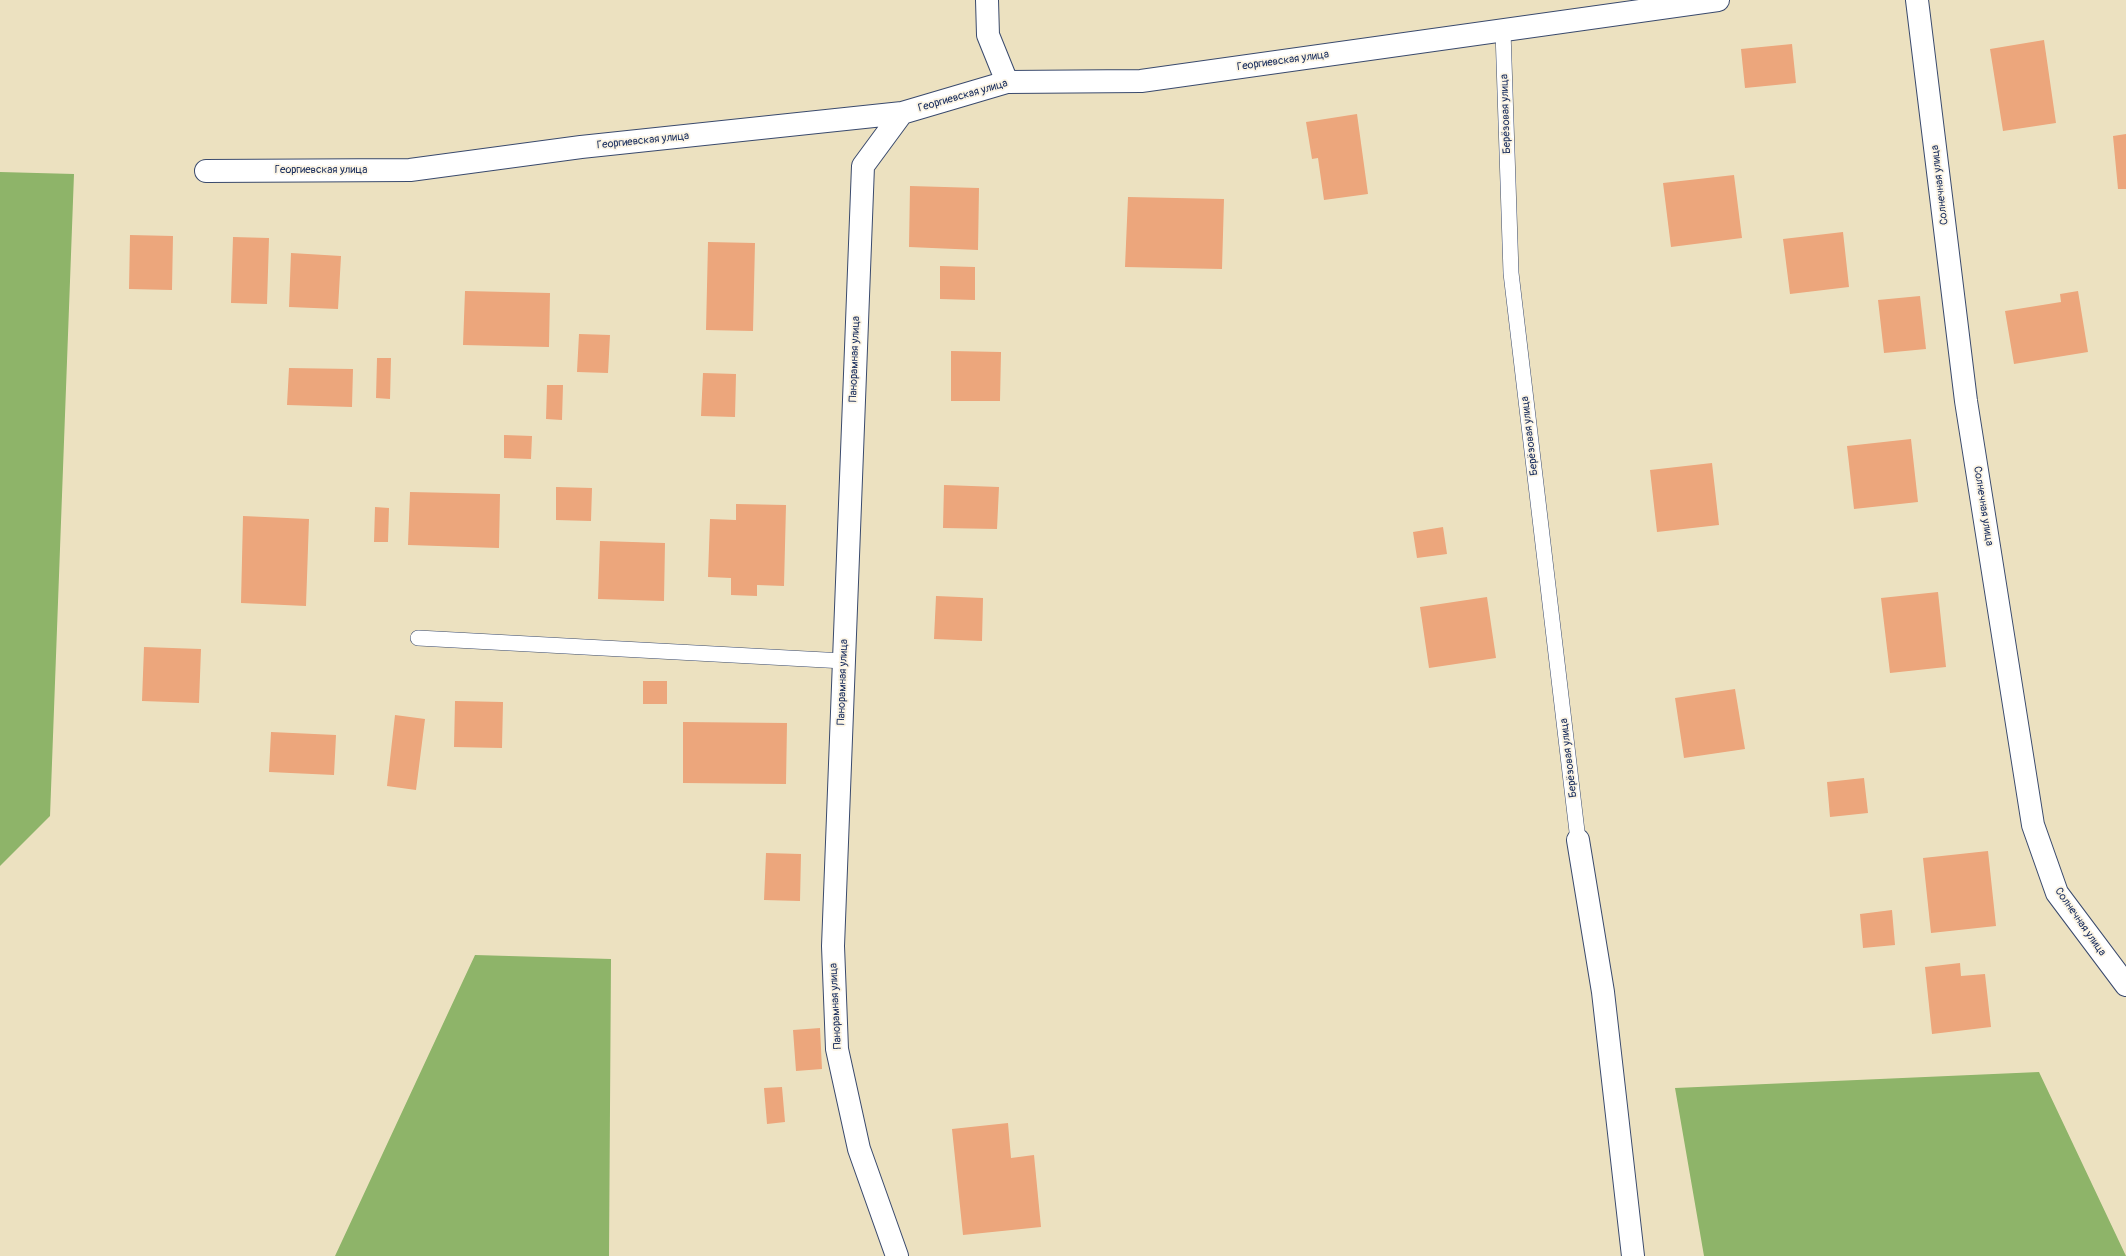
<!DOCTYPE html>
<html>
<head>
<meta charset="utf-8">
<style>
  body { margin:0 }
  canvas { display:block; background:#ece1c0 }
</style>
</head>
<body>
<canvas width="2126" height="1256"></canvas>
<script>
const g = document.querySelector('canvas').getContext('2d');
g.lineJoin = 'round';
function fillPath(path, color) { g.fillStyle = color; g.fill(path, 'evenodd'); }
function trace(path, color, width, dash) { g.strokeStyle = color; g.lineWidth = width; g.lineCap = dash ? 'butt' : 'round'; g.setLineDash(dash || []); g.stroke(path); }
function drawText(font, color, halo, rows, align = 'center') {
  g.font = font + ' Pangolin,sans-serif'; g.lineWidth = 3.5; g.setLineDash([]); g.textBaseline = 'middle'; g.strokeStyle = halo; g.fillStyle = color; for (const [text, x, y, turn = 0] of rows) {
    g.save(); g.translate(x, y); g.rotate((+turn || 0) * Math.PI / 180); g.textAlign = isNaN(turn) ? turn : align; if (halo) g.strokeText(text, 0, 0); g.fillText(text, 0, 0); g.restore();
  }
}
fillPath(new Path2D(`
  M 0,172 L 74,174 L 50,816 L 0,866 Z
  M 475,955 L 611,959 L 609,1256 L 335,1256 Z
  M 2039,1072 L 2126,1256 L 1704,1256 L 1675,1088 Z`), '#8eb469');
fillPath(new Path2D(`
  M 2044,40 L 2056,123 L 2003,131 L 1990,49 Z
  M 1792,44 L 1796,83 L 1745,88 L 1741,49 Z
  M 1357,114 L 1368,194 L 1324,200 L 1318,158 L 1312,159 L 1306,122 Z
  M 2126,134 L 2126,189 L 2118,189 L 2113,136 Z
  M 1734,175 L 1742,238 L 1671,247 L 1663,183 Z
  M 910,186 L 979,188 L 978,250 L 909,247 Z
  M 1128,197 L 1224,199 L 1222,269 L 1125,267 Z
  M 1843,232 L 1849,287 L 1790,294 L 1783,239 Z
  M 130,235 L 173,236 L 172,290 L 129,289 Z
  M 233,237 L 269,238 L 267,304 L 231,303 Z
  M 708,242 L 755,243 L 753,331 L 706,330 Z
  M 291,253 L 341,256 L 338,309 L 289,307 Z
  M 940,266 L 975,267 L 975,300 L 940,299 Z
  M 465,291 L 550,293 L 549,347 L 463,345 Z
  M 2078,291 L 2088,352 L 2014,364 L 2005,311 L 2061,302 L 2060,294 Z
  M 1920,296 L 1926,349 L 1884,353 L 1878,300 Z
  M 579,334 L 610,335 L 608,373 L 577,372 Z
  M 951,351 L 1001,352 L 1000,401 L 951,401 Z
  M 377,358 L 391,358 L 390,399 L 376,398 Z
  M 289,368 L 353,369 L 352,407 L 287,405 Z
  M 703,373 L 736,374 L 735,417 L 701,416 Z
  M 547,385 L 563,385 L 562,420 L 546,419 Z
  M 504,435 L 532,436 L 531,459 L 504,458 Z
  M 1911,439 L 1918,502 L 1854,509 L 1847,446 Z
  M 1712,463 L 1719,525 L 1657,532 L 1650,470 Z
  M 944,485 L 999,487 L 997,529 L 943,528 Z
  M 556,487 L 592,488 L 591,521 L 556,520 Z
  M 410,492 L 500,494 L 499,548 L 408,545 Z
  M 736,504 L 786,505 L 784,586 L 757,585 L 757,596 L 731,595 L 731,578 L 708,577 L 710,519 L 736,520 Z
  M 375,507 L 389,508 L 388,542 L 374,542 Z
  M 243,516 L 309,519 L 306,606 L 241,603 Z
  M 1443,527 L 1447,554 L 1417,558 L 1413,532 Z
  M 600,541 L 665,543 L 664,601 L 598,599 Z
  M 1938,592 L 1946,667 L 1890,673 L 1881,598 Z
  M 936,596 L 983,598 L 982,641 L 934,639 Z
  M 1487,597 L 1496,658 L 1429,668 L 1420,607 Z
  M 144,647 L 201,649 L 199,703 L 142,701 Z
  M 643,681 L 667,681 L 667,704 L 643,704 Z
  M 1735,689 L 1745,749 L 1684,758 L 1675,698 Z
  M 455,701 L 503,702 L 502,748 L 454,747 Z
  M 395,715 L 425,719 L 416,790 L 387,786 Z
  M 683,722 L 787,723 L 786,784 L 683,783 Z
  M 271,732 L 336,735 L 334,775 L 269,772 Z
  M 1864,778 L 1868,813 L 1830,817 L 1827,782 Z
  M 1988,851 L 1996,926 L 1931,933 L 1923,858 Z
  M 766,853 L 801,854 L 800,901 L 764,900 Z
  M 1892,910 L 1895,945 L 1863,948 L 1860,914 Z
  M 1960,963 L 1961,976 L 1985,974 L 1991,1027 L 1932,1034 L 1925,967 Z
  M 820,1028 L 822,1069 L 796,1071 L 793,1030 Z
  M 782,1087 L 785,1122 L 767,1124 L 764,1088 Z
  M 1008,1123 L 1011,1158 L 1034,1155 L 1041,1227 L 963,1235 L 952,1129 Z`), '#eca67c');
const service = new Path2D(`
  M 1503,31 L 1511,273 L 1578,840
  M 418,638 L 844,661`);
const minor = new Path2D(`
  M 987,0 L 988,35 L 1007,82
  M 1917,0 L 1966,401 L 2033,825 L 2057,893 L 2126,985
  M 206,171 L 410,170 L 581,147 L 902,113 L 1007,82 L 1141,81 L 1718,0
  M 1578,840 L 1603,992 L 1633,1256
  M 897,1256 L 859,1149 L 837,1049 L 833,946 L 863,166 L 902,113`);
trace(service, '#3a4a6d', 16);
trace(minor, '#3a4a6d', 24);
trace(service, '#fff', 15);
trace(minor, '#fff', 22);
drawText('11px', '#1b2f5e', '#fcf5e5', [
  ["Георгиевская улица",1283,61,-8],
  ["Георгиевская улица",963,96,-16],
  ["Берёзовая улица",1506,114,-92],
  ["Георгиевская улица",643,141,-6],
  ["Георгиевская улица",321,170],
  ["Солнечная улица",1940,185,-97],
  ["Панорамная улица",855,359,-88],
  ["Берёзовая улица",1530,436,-97],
  ["Солнечная улица",1983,506,81],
  ["Панорамная улица",843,682,-88],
  ["Берёзовая улица",1569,758,-97],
  ["Солнечная улица",2080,922,55],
  ["Панорамная улица",836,1006,-93]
]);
</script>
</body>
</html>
